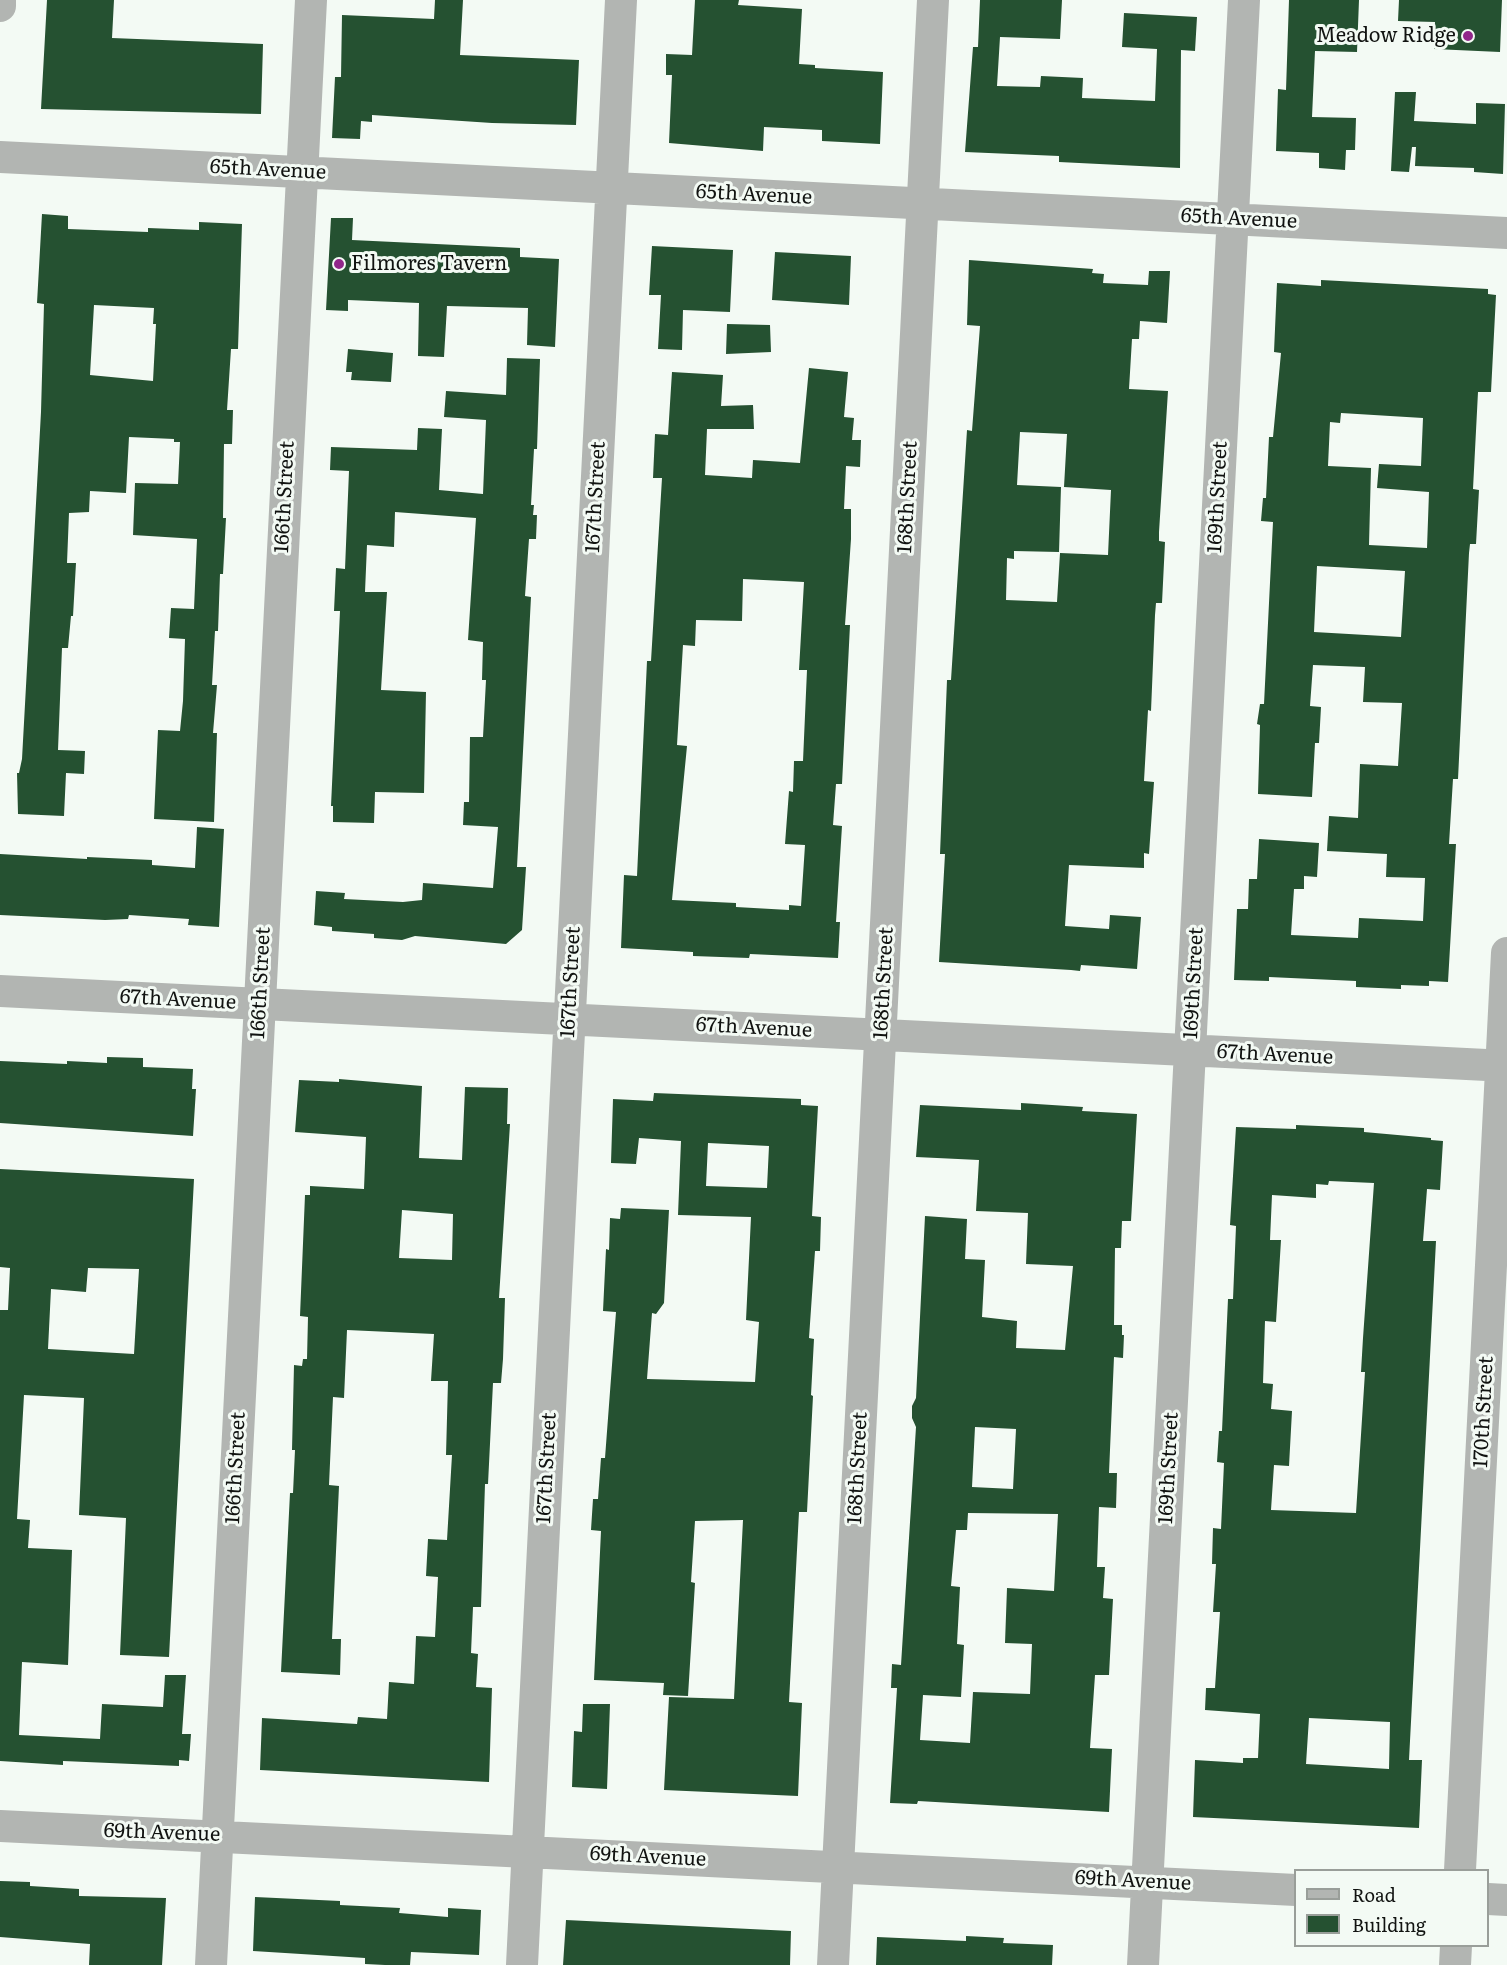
<!DOCTYPE html>
<html>
<head>
<meta charset="utf-8">
<style>
  body { margin:0 }
  #map { position:relative; width:1507px; height:1965px; overflow:hidden; background:#f3faf4; font-family:Literata,serif }
  canvas { display:block }
  .legend { position:absolute; left:1294px; top:1869px; width:195px; height:78px; box-sizing:border-box; background:#f3faf4; border:2px solid #999e99; margin:0; padding:8px 10px; list-style:none; font-size:18px; color:#111311 }
  .legend li { display:flex; align-items:center; gap:12px; height:30px }
  .legend b { width:30px; border:2px solid #999e99 }
</style>
</head>
<body>
<div id="map">
<canvas width="1507" height="1965"></canvas>
<ul class="legend">
<li><b style="height:8px;background:#b2b5b2"></b>Road</li>
<li><b style="height:16px;background:#255131"></b>Building</li>
</ul>
</div>
<script>
const g = document.querySelector('canvas').getContext('2d');
g.lineJoin = 'round';
function fillPath(path, color) { g.fillStyle = color; g.fill(path, 'evenodd'); }
function trace(path, color, width, dash) { g.strokeStyle = color; g.lineWidth = width; g.lineCap = dash ? 'butt' : 'round'; g.setLineDash(dash || []); g.stroke(path); }
function drawText(font, color, halo, rows, align = 'center') {
  g.font = font + ' Literata,serif'; g.lineWidth = 6; g.setLineDash([]); g.textBaseline = 'middle'; g.strokeStyle = halo; g.fillStyle = color; for (const [text, x, y, turn = 0] of rows) {
    g.save(); g.translate(x, y); g.rotate((+turn || 0) * Math.PI / 180); g.textAlign = isNaN(turn) ? turn : align; if (halo) g.strokeText(text, 0, 0); g.fillText(text, 0, 0); g.restore();
  }
}
fillPath(new Path2D(`
  M 47,0 L 114,0 L 112,38 L 263,44 L 261,114 L 41,109 Z
  M 435,0 L 463,0 L 460,55 L 579,60 L 576,125 L 492,123 L 372,115 L 372,122 L 361,121 L 360,139 L 332,138 L 335,77 L 341,77 L 342,15 L 434,19 Z
  M 695,0 L 739,0 L 738,5 L 802,9 L 799,64 L 815,65 L 815,68 L 883,72 L 880,144 L 822,141 L 822,130 L 764,127 L 763,151 L 669,143 L 672,75 L 666,75 L 666,54 L 692,55 Z
  M 980,0 L 1062,0 L 1060,39 L 1000,37 L 997,86 L 1040,87 L 1041,76 L 1083,78 L 1082,98 L 1155,101 L 1157,49 L 1122,47 L 1124,13 L 1197,17 L 1195,51 L 1181,50 L 1180,168 L 1059,162 L 1059,156 L 965,152 L 973,47 L 978,47 Z
  M 1289,0 L 1359,0 L 1357,52 L 1315,51 L 1312,117 L 1356,118 L 1355,150 L 1346,150 L 1345,170 L 1319,168 L 1319,153 L 1276,151 L 1278,89 L 1286,90 Z
  M 1399,0 L 1502,0 L 1500,52 L 1434,49 L 1435,22 L 1398,21 Z
  M 1395,92 L 1416,92 L 1414,121 L 1476,124 L 1476,103 L 1505,104 L 1503,174 L 1474,172 L 1474,168 L 1415,166 L 1416,147 L 1412,147 L 1409,172 L 1391,171 Z
  M 42,214 L 68,216 L 68,229 L 148,232 L 148,228 L 199,230 L 199,222 L 242,224 L 238,349 L 231,349 L 227,410 L 233,410 L 232,444 L 224,444 L 223,518 L 226,518 L 223,574 L 220,574 L 218,631 L 215,631 L 212,685 L 217,685 L 213,733 L 217,733 L 214,822 L 154,819 L 158,730 L 180,731 L 183,701 L 185,639 L 169,638 L 171,608 L 194,609 L 197,539 L 133,535 L 135,483 L 178,484 L 180,442 L 174,442 L 174,439 L 129,437 L 126,493 L 90,491 L 89,512 L 69,513 L 67,563 L 76,563 L 73,616 L 71,616 L 68,648 L 62,648 L 58,750 L 85,751 L 84,774 L 66,773 L 64,816 L 18,814 L 17,773 L 19,773 L 22,759 L 41,412 L 44,304 L 37,303 ZM 94,305 L 154,308 L 153,324 L 156,324 L 153,381 L 90,375 Z
  M 331,218 L 353,218 L 352,240 L 520,248 L 520,257 L 559,259 L 555,347 L 527,345 L 528,308 L 447,306 L 444,357 L 418,356 L 419,303 L 348,300 L 348,311 L 326,310 Z
  M 652,246 L 733,250 L 730,312 L 683,310 L 682,350 L 658,349 L 661,295 L 649,295 Z
  M 775,252 L 851,256 L 849,305 L 772,300 Z
  M 969,260 L 1093,269 L 1092,273 L 1104,274 L 1103,283 L 1148,285 L 1149,271 L 1170,271 L 1167,323 L 1140,321 L 1139,339 L 1132,339 L 1129,389 L 1168,391 L 1159,532 L 1159,541 L 1165,542 L 1162,603 L 1156,603 L 1155,615 L 1151,711 L 1148,710 L 1144,781 L 1154,782 L 1149,854 L 1144,853 L 1144,868 L 1069,865 L 1065,926 L 1109,929 L 1110,915 L 1141,917 L 1137,969 L 1081,965 L 1080,971 L 1071,970 L 939,962 L 945,854 L 940,854 L 947,680 L 951,680 L 967,430 L 972,431 L 980,326 L 967,325 ZM 1020,432 L 1067,434 L 1064,487 L 1111,490 L 1108,555 L 1060,553 L 1057,602 L 1006,600 L 1007,558 L 1014,559 L 1014,551 L 1059,552 L 1061,487 L 1017,485 Z
  M 1321,280 L 1488,289 L 1488,294 L 1496,295 L 1491,392 L 1478,392 L 1473,489 L 1479,490 L 1476,544 L 1470,544 L 1469,553 L 1458,779 L 1453,779 L 1449,844 L 1456,844 L 1448,982 L 1429,981 L 1429,986 L 1401,985 L 1401,989 L 1356,987 L 1356,981 L 1269,977 L 1269,981 L 1234,980 L 1237,909 L 1248,909 L 1249,879 L 1257,879 L 1259,839 L 1319,843 L 1317,877 L 1304,876 L 1304,889 L 1294,889 L 1291,935 L 1358,938 L 1359,918 L 1423,921 L 1425,878 L 1386,877 L 1387,854 L 1327,851 L 1329,816 L 1358,818 L 1360,764 L 1398,766 L 1402,703 L 1363,702 L 1365,667 L 1313,665 L 1310,706 L 1321,707 L 1319,743 L 1315,743 L 1312,797 L 1258,794 L 1260,725 L 1257,724 L 1260,704 L 1264,704 L 1273,522 L 1261,521 L 1263,498 L 1266,498 L 1269,437 L 1273,437 L 1281,353 L 1274,352 L 1277,283 L 1321,286 ZM 1341,413 L 1423,418 L 1421,466 L 1379,464 L 1377,488 L 1429,492 L 1427,548 L 1369,545 L 1371,468 L 1328,466 L 1330,422 L 1340,423 ZM 1317,566 L 1405,571 L 1401,637 L 1314,632 Z
  M 727,324 L 770,325 L 771,352 L 726,354 Z
  M 348,349 L 393,353 L 391,382 L 351,380 L 352,372 L 346,372 Z
  M 507,358 L 540,359 L 537,449 L 534,449 L 531,505 L 534,505 L 533,515 L 537,515 L 536,539 L 529,539 L 525,596 L 531,597 L 517,867 L 526,867 L 522,930 L 506,944 L 415,936 L 402,940 L 374,938 L 374,934 L 332,931 L 332,927 L 314,925 L 316,891 L 345,893 L 344,899 L 403,902 L 422,900 L 423,883 L 493,888 L 498,827 L 463,825 L 464,802 L 469,802 L 470,737 L 483,737 L 486,680 L 482,680 L 483,642 L 468,640 L 476,518 L 395,512 L 394,547 L 367,545 L 365,592 L 387,592 L 381,690 L 426,692 L 424,793 L 375,792 L 374,823 L 333,822 L 333,806 L 331,806 L 340,611 L 334,611 L 336,568 L 345,569 L 349,471 L 330,470 L 331,447 L 417,450 L 418,428 L 442,429 L 439,490 L 483,494 L 486,420 L 444,417 L 446,391 L 506,395 Z
  M 809,368 L 848,372 L 844,417 L 854,418 L 852,440 L 861,440 L 860,467 L 846,466 L 844,509 L 851,509 L 851,539 L 845,625 L 850,625 L 842,784 L 836,784 L 833,825 L 842,826 L 836,922 L 840,922 L 838,958 L 750,954 L 749,958 L 693,956 L 693,952 L 621,948 L 624,875 L 637,876 L 647,661 L 651,661 L 662,478 L 653,478 L 655,434 L 668,435 L 672,372 L 723,375 L 721,406 L 753,405 L 754,429 L 707,429 L 705,475 L 752,478 L 753,460 L 800,463 ZM 743,579 L 804,582 L 799,670 L 807,670 L 803,761 L 794,761 L 793,792 L 789,791 L 785,844 L 805,845 L 801,906 L 789,905 L 789,910 L 736,907 L 736,903 L 672,900 L 687,746 L 677,745 L 683,645 L 695,646 L 696,620 L 742,621 Z
  M 197,827 L 224,829 L 219,927 L 188,925 L 189,919 L 129,915 L 128,919 L 105,920 L 0,915 L 0,854 L 87,859 L 87,857 L 152,860 L 152,865 L 195,868 Z
  M 107,1057 L 143,1058 L 143,1067 L 193,1069 L 192,1089 L 196,1089 L 193,1136 L 0,1123 L 0,1061 L 67,1064 L 67,1061 L 107,1063 Z
  M 339,1079 L 422,1086 L 419,1158 L 462,1160 L 465,1087 L 508,1088 L 507,1124 L 510,1124 L 509,1140 L 499,1298 L 505,1298 L 503,1359 L 501,1383 L 493,1383 L 488,1484 L 485,1484 L 481,1607 L 473,1607 L 471,1653 L 478,1654 L 476,1687 L 492,1688 L 489,1782 L 260,1770 L 262,1718 L 357,1724 L 358,1717 L 387,1719 L 389,1682 L 414,1684 L 416,1636 L 435,1637 L 438,1577 L 426,1576 L 428,1539 L 447,1540 L 452,1455 L 446,1455 L 448,1381 L 431,1381 L 434,1334 L 347,1330 L 344,1398 L 333,1397 L 329,1485 L 339,1486 L 332,1639 L 341,1639 L 340,1675 L 281,1672 L 290,1493 L 293,1493 L 295,1450 L 292,1450 L 294,1365 L 302,1366 L 303,1359 L 307,1359 L 308,1317 L 300,1316 L 305,1195 L 310,1195 L 310,1186 L 364,1189 L 366,1137 L 295,1132 L 299,1080 L 339,1082 ZM 402,1210 L 453,1214 L 452,1260 L 399,1258 Z
  M 654,1093 L 801,1099 L 801,1105 L 818,1106 L 812,1216 L 821,1217 L 820,1251 L 815,1251 L 809,1338 L 814,1339 L 811,1395 L 813,1396 L 807,1512 L 799,1512 L 789,1702 L 802,1703 L 798,1796 L 664,1790 L 669,1697 L 734,1699 L 743,1520 L 695,1521 L 691,1582 L 695,1583 L 688,1696 L 663,1695 L 664,1683 L 594,1680 L 601,1531 L 591,1530 L 593,1499 L 598,1499 L 601,1458 L 605,1458 L 616,1312 L 603,1311 L 606,1249 L 609,1250 L 610,1218 L 620,1219 L 621,1208 L 669,1210 L 664,1303 L 656,1314 L 652,1313 L 647,1379 L 755,1382 L 759,1322 L 746,1320 L 751,1217 L 678,1215 L 681,1141 L 639,1138 L 636,1164 L 611,1163 L 613,1099 L 653,1101 ZM 708,1143 L 769,1146 L 767,1188 L 706,1186 Z
  M 1021,1103 L 1083,1107 L 1082,1111 L 1137,1114 L 1131,1221 L 1122,1221 L 1121,1248 L 1115,1248 L 1114,1325 L 1122,1325 L 1122,1335 L 1124,1335 L 1123,1358 L 1114,1357 L 1109,1473 L 1117,1473 L 1116,1508 L 1099,1507 L 1097,1567 L 1105,1567 L 1103,1598 L 1113,1599 L 1109,1675 L 1095,1675 L 1090,1748 L 1112,1749 L 1109,1812 L 918,1801 L 917,1804 L 890,1803 L 897,1688 L 891,1688 L 892,1664 L 901,1665 L 916,1427 L 912,1418 L 912,1406 L 916,1398 L 925,1216 L 967,1219 L 965,1259 L 985,1260 L 982,1317 L 1017,1321 L 1016,1348 L 1065,1350 L 1073,1266 L 1026,1264 L 1028,1213 L 976,1211 L 979,1160 L 916,1157 L 920,1105 L 1021,1110 ZM 975,1427 L 1016,1429 L 1013,1489 L 972,1487 ZM 968,1513 L 1058,1514 L 1054,1591 L 1007,1588 L 1005,1643 L 1032,1644 L 1030,1694 L 973,1692 L 970,1743 L 920,1740 L 923,1695 L 961,1697 L 964,1645 L 957,1644 L 960,1587 L 951,1586 L 956,1530 L 967,1530 Z
  M 1296,1125 L 1364,1128 L 1364,1132 L 1431,1138 L 1431,1140 L 1443,1141 L 1440,1190 L 1427,1189 L 1423,1241 L 1436,1241 L 1409,1760 L 1422,1760 L 1419,1828 L 1193,1817 L 1195,1760 L 1243,1763 L 1243,1758 L 1258,1758 L 1260,1714 L 1205,1710 L 1206,1688 L 1215,1688 L 1220,1612 L 1213,1612 L 1216,1564 L 1212,1564 L 1213,1528 L 1221,1529 L 1224,1463 L 1217,1462 L 1219,1431 L 1222,1431 L 1228,1299 L 1233,1299 L 1236,1226 L 1230,1225 L 1236,1127 L 1296,1129 ZM 1329,1181 L 1374,1183 L 1363,1338 L 1361,1372 L 1365,1372 L 1356,1513 L 1271,1510 L 1274,1465 L 1289,1466 L 1292,1411 L 1271,1409 L 1273,1384 L 1263,1383 L 1265,1321 L 1276,1322 L 1281,1240 L 1270,1240 L 1272,1195 L 1316,1198 L 1316,1184 L 1328,1185 ZM 1309,1718 L 1390,1722 L 1389,1769 L 1306,1764 Z
  M 0,1169 L 194,1179 L 169,1657 L 120,1655 L 126,1518 L 79,1515 L 84,1398 L 24,1395 L 17,1519 L 30,1520 L 28,1548 L 72,1550 L 68,1665 L 22,1662 L 19,1735 L 100,1739 L 102,1704 L 163,1707 L 165,1675 L 186,1675 L 182,1734 L 191,1734 L 189,1761 L 179,1760 L 179,1766 L 63,1761 L 63,1765 L 0,1761 L 0,1310 L 8,1310 L 10,1268 L 0,1267 ZM 88,1268 L 139,1269 L 134,1354 L 48,1349 L 51,1289 L 86,1292 Z
  M 583,1704 L 610,1704 L 607,1789 L 572,1787 L 574,1731 L 582,1732 Z
  M 0,1881 L 30,1882 L 30,1886 L 79,1889 L 79,1896 L 166,1898 L 162,1965 L 89,1965 L 90,1944 L 0,1937 Z
  M 255,1897 L 340,1901 L 340,1905 L 400,1908 L 399,1913 L 448,1917 L 448,1908 L 481,1910 L 479,1955 L 411,1952 L 410,1965 L 385,1965 L 365,1964 L 365,1958 L 253,1951 Z
  M 566,1920 L 791,1931 L 790,1965 L 563,1965 Z
  M 966,1936 L 1004,1938 L 1003,1943 L 1053,1945 L 1052,1965 L 876,1965 L 877,1937 L 966,1941 Z`), '#255131');
trace(new Path2D(`
  M 0,6 L 0,0
  M 0,157 L 1507,233
  M 0,991 L 1507,1066
  M 0,1826 L 1296,1890
  M 1460,1870 L 1507,953
  M 1488,1899 L 1507,1900
  M 211,1965 L 311,0
  M 522,1965 L 621,0
  M 833,1965 L 933,0
  M 1143,1965 L 1244,0
  M 1455,1965 L 1456,1946`), '#b2b5b2', 32);
for (const [x, y, r, color] of [
  [1468,36,6,"#91278a"],
  [339,264,6,"#91278a"]
]) { const dot = new Path2D(); dot.arc(x, y, r, 0, 2 * Math.PI); g.fillStyle = color; g.fill(dot); trace(dot, '#f3faf4', 2); }
drawText('20px', '#111311', '#f3faf4', [
  ["Meadow Ridge",1456,36],
  ["Filmores Tavern",351,264,"left"]
], 'right');
drawText('20px', '#111311', '#f3faf4', [
  ["65th Avenue",268,170,3],
  ["65th Avenue",754,195,3],
  ["65th Avenue",1239,219,3],
  ["166th Street",285,497,-87],
  ["167th Street",596,497,-87],
  ["168th Street",908,497,-87],
  ["169th Street",1218,497,-87],
  ["167th Street",571,982,-87],
  ["166th Street",261,983,-87],
  ["168th Street",884,983,-87],
  ["169th Street",1194,983,-87],
  ["67th Avenue",178,1000,3],
  ["67th Avenue",754,1028,3],
  ["67th Avenue",1275,1055,3],
  ["170th Street",1484,1412,-87],
  ["166th Street",236,1468,-87],
  ["167th Street",547,1468,-87],
  ["168th Street",858,1468,-87],
  ["169th Street",1169,1468,-87],
  ["69th Avenue",162,1833,2],
  ["69th Avenue",648,1857,3],
  ["69th Avenue",1133,1881,3]
]);
</script>
</body>
</html>
